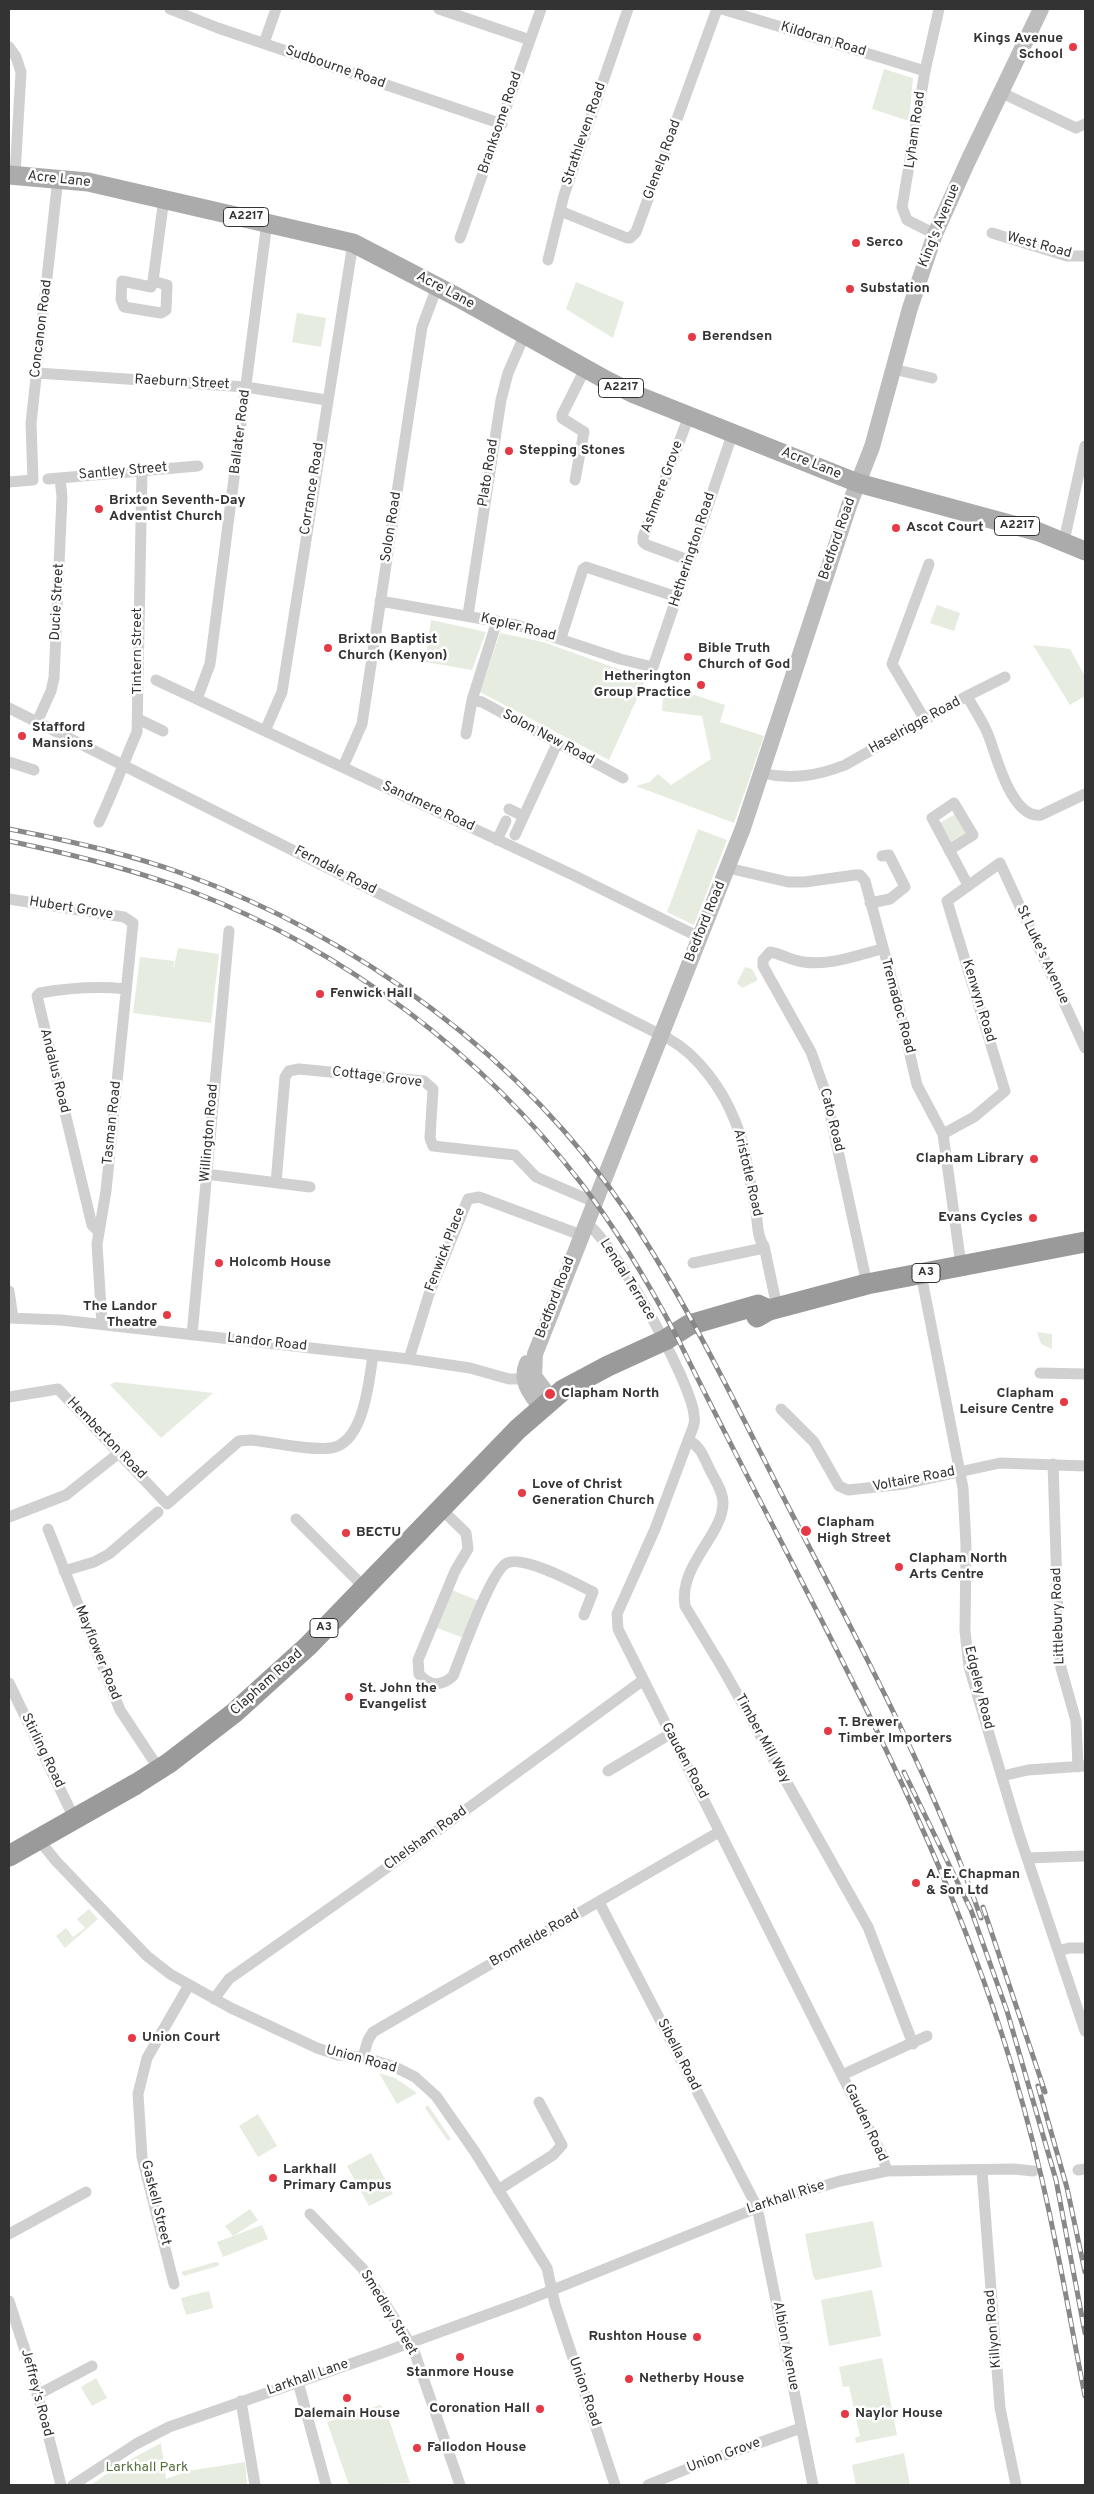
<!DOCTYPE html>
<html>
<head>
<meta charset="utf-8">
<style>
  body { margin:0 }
  #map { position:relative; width:1094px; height:2494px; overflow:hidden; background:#fff; font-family:Overpass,sans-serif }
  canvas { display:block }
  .frame { position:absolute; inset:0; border:10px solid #333; pointer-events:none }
</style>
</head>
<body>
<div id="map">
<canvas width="1094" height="2494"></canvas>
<div class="frame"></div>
</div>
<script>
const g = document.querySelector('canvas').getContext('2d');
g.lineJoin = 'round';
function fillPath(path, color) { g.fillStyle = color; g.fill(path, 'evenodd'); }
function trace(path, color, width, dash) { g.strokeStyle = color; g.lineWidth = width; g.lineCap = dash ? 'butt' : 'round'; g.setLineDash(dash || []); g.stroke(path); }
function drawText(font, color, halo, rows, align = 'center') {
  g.font = font + ' Overpass,sans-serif'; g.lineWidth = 5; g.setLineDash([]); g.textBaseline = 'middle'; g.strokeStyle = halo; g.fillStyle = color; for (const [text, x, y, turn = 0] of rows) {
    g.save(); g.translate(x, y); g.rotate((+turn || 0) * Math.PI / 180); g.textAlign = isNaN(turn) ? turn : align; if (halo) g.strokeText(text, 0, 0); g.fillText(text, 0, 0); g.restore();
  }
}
fillPath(new Path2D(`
  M 884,69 L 913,78 L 909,121 L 872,109 Z
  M 576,282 L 624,302 L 613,338 L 566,309 Z
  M 297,313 L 326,318 L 321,347 L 292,342 Z
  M 937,605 L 960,613 L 954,631 L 930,623 Z
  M 431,620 L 486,632 L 472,670 L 425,662 Z
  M 500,633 L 543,642 L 646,679 L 609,760 L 480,692 Z
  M 1033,645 L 1070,649 L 1085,676 L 1085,696 L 1070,705 Z
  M 664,685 L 725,705 L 720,722 L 764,736 L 734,823 L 636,786 L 650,782 L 658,774 L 671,785 L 711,759 L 702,716 L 662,711 Z
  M 955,814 L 967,832 L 951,842 L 940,823 Z
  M 698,829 L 727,840 L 694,925 L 667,912 Z
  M 178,948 L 219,954 L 211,1023 L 133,1013 L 140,957 L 174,961 L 173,971 Z
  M 745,967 L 752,969 L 758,980 L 742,988 L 737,983 Z
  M 1037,1332 L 1052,1334 L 1052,1349 L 1041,1344 Z
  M 115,1382 L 116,1382 L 213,1393 L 161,1438 L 110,1385 Z
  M 452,1590 L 479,1601 L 464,1638 L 437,1628 Z
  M 89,1909 L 98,1919 L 65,1948 L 56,1936 L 66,1928 L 73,1937 L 85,1928 L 77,1919 Z
  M 379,2073 L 395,2078 L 417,2093 L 397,2104 Z
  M 428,2105 L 451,2139 L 448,2141 L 425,2108 Z
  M 258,2114 L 277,2146 L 258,2157 L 239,2126 Z
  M 371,2153 L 393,2194 L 369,2206 L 347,2166 Z
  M 250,2209 L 258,2220 L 233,2236 L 262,2225 L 268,2239 L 223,2257 L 217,2242 L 233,2236 L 225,2226 Z
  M 873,2221 L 882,2267 L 816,2280 L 813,2276 L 805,2234 Z
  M 215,2262 L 219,2263 L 218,2266 L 184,2276 L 181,2272 Z
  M 872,2290 L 881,2336 L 829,2346 L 821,2300 Z
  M 209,2291 L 213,2308 L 186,2315 L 181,2298 Z
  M 882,2358 L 897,2435 L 856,2443 L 855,2438 L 860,2436 L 849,2386 L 843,2387 L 839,2367 Z
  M 96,2378 L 107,2398 L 92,2406 L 81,2387 Z
  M 380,2405 L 386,2410 L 410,2483 L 349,2485 L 327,2422 Z
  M 161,2443 L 166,2479 L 188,2471 L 245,2462 L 247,2485 L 91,2485 L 115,2468 Z
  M 904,2453 L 910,2485 L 856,2485 L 852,2465 Z`), '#e6ecdf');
trace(new Path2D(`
  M 170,9 L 218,28 L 502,124
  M 439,9 L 530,40
  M 722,9 L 925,71
  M 264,43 L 276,9
  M 9,47 L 16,57 L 21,72 L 15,175
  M 1000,92 L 1076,128 L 1085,124
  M 560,211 L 627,238 L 630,238 L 636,232 L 717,9
  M 992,233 L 1067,256 L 1085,256
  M 935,234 L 907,220 L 902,207 L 925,71 L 939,9
  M 460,238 L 541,9
  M 548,260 L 564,195 L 628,9
  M 122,281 L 151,287 L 153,281 L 167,285 L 166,310 L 161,313 L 124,307 L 121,299 Z
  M 153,281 L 164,198
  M 893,369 L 932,378
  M 37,373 L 246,387 L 326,400
  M 48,479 L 198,466
  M 575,480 L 584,432 L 562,418 L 562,415 L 585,369
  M 9,482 L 33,480 L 31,423 L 58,178
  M 1064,541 L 1085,446
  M 688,560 L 647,545 L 643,542 L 643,537 L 689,416
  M 380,601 L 517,625 L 620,659 L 653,667 L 733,432
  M 468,615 L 501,400 L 508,373 L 525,334
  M 561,638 L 583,569 L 586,567 L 677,597
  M 156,680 L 573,875 L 699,937
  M 967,696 L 1005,677
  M 197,699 L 210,664 L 267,222
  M 472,700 L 497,621
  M 9,708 L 669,1039 C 698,1055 723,1090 735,1121 C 746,1147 749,1178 755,1206 C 758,1218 756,1237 764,1246 L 777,1307
  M 138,719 L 163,731
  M 925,720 L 892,664 L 929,564
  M 37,722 L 51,691 L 54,678 L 62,497 L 60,478
  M 265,731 L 282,692 L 353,243
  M 466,734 L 472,700 L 482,702 L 623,778
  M 9,762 L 34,770
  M 343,767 L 362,724 L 422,327 L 437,287
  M 761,773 C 791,780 817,776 845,765 L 967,696 C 974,709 984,723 989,737 C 997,758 1012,819 1041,815 L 1085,794
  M 509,809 L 523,816
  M 99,822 C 113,792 124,762 137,732 L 142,471
  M 515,835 L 557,744
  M 497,840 L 506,821
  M 949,850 L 973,835 L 954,803 L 932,818 L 968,885
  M 728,868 L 788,882 L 805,882 L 855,875 L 860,875 L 865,881 L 897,999 L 917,1085 L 943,1134 L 961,1265
  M 9,899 L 124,917 L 133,923 L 106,1191 L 97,1244 L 102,1324
  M 870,903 L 890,899 L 905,887 L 889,855 L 882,856
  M 943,1134 L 974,1117 L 1005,1091 L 947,901 L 1000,863 L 1085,1048
  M 206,1174 L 310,1187
  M 276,1183 L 285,1077 L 289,1071 L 299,1069 L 424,1081 L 433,1089 L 430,1138 L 433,1146 L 515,1155 L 536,1177 L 594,1202
  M 586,1223 C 613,1240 691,1381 694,1415 C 695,1420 694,1426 692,1430 L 655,1529 L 617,1614 L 618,1629 L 881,2153 L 887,2171
  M 99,1232 L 92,1225 L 37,996 L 40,993 C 68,988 98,986 126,989
  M 693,1263 L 764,1248
  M 921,1274 L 963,1488 L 966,1545 L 965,1631 L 969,1667 L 1019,1834 L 1085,2031
  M 867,1284 L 825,1091 L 811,1052 L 763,966 L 763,960 L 770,952 C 782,954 792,961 804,962 C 830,966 857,955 882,949
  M 9,1291 L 13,1318
  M 9,1318 L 61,1320 L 409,1359 L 470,1368 L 509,1379 L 524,1379
  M 192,1335 L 229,931
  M 409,1359 L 429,1294 L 468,1199 L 479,1197 L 581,1235
  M 1040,1373 L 1085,1374
  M 9,1397 L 58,1389 L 167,1504 L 239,1441 L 251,1440 C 273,1442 310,1451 331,1448 C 364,1443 369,1381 373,1355
  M 781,1409 L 814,1442 L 839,1486 L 848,1490 L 904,1484 L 1000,1463 L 1085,1466
  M 688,1440 C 701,1446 704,1458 710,1470 C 715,1480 723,1491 723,1503 C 723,1535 678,1566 685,1606 L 723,1669 L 868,1927 L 913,2044
  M 1053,1464 L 1059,1648 L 1061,1668 L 1076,1721 L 1078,1767
  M 440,1508 L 466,1533 L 468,1549 L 455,1571 L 418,1660 L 419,1674 C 429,1686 441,1687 453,1676 C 461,1656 491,1570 507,1563 C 524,1555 577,1584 593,1592 L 584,1615
  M 9,1517 L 66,1495 L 119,1453
  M 296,1519 L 364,1587
  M 48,1529 L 120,1710 L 159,1769
  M 64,1571 L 94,1562 L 109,1554 L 158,1512
  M 9,1683 L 75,1820
  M 608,1771 L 670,1734
  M 1002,1776 L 1028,1770 L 1084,1766
  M 39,1840 L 56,1861 L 147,1956 L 170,1974 L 231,2008 L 317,2048 L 338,2055 L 363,2057 L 395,2067 L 415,2077 L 436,2096 L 475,2152 L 547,2268 L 555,2304 L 615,2485
  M 1027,1858 L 1085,1856
  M 599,1902 L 757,2207
  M 1059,1951 L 1069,1948 L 1085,1948
  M 214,1999 L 229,1979 L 374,1877 L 642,1681
  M 363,2057 L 368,2040 L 373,2032 L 719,1832
  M 842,2075 L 927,2036
  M 1078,2170 L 1085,2169
  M 982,2171 L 1000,2408 L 1016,2485
  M 498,2190 L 553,2155 L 562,2145 L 539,2102
  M 757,2207 L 813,2485
  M 310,2214 L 363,2269 L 413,2348 L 460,2485
  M 9,2234 L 86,2192
  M 174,2284 L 142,2157 L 138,2094 L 147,2058 L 189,1985
  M 9,2301 L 32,2372 L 61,2485
  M 298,2382 L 326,2485
  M 37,2395 L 92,2366
  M 241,2401 L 255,2485
  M 73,2485 L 136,2444 L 169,2427 L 379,2354 L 525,2301 L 779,2199 L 840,2181 L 887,2171 L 1014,2169 L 1033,2171
  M 648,2485 L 694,2466 L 801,2428`), '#d0d0d0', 11);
trace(new Path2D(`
  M 527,1363 C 519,1382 531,1394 541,1408
  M 552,1400 L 534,1376 L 535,1354 L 743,828 L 850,503 L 872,447 L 910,308 L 935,234 L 968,161 L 1041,9`), '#bdbdbd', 16);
trace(new Path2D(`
  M 9,175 L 88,182 L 353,243 L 459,298 L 606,380 L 634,394 L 858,483 L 1039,532 L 1085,551`), '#ababab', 19);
trace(new Path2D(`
  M 757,1317 L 769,1310 L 867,1284 L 1085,1242
  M 9,1856 L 136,1784 L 169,1763 L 234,1713 L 308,1646 L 518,1429 L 563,1390 L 608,1366 L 665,1340 L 689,1325 L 758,1305 L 769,1310`), '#9a9a9a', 21);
const rail = new Path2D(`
  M 9,829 C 66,840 126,853 181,873 C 358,937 522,1056 628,1214 C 691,1309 739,1412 791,1512 C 860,1645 931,1776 981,1918
  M 9,841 C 71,854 133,869 193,892 C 345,950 482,1054 581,1183 C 618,1231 649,1284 677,1337 C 781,1550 903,1756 983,1979 C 1015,2067 1039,2158 1057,2250 C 1067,2298 1075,2347 1085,2396
  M 904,1772 L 971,1910 L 1007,2011 L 1056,2180 L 1085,2333
  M 983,1907 L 1045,2092
  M 1038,2086 L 1067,2188 L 1085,2272`);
trace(rail, '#888', 5);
trace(rail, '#fff', 3, [9]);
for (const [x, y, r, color] of [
  [1073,47,5,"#e63946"],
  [856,243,5,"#e63946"],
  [850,289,5,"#e63946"],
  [692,337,5,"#e63946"],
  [509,451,5,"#e63946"],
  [99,509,5,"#e63946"],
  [896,528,5,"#e63946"],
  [328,648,5,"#e63946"],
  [688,657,5,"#e63946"],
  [701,685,5,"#e63946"],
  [22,736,5,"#e63946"],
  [320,994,5,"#e63946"],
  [1034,1159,5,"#e63946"],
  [1033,1218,5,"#e63946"],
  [219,1263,5,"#e63946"],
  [167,1315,5,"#e63946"],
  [550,1394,6,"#e63946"],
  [1064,1402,5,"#e63946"],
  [522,1493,5,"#e63946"],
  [806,1531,6,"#e63946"],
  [346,1533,5,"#e63946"],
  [899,1567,5,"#e63946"],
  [349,1697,5,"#e63946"],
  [828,1731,5,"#e63946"],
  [916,1883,5,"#e63946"],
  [132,2038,5,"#e63946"],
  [273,2178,5,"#e63946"],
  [697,2337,5,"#e63946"],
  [460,2357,5,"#e63946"],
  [629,2379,5,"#e63946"],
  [347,2398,5,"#e63946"],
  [540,2409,5,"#e63946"],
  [845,2414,5,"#e63946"],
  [417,2448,5,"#e63946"]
]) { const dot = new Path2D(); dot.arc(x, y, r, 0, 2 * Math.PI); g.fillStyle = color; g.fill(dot); trace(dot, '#fff', 2); }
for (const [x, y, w] of [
  [246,217,45],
  [621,388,45],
  [1017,526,45],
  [926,1273,28],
  [324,1628,28]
]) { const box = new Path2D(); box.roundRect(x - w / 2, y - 9.5, w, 19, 4); g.fillStyle = '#fff'; g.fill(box); trace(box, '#333', 1); }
drawText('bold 12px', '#333', null, [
  ["A2217",246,217],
  ["A2217",621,388],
  ["A2217",1017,526],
  ["A3",926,1273],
  ["A3",324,1628]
]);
drawText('bold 14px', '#333', '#fff', [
  ["Kings Avenue",1063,39,"right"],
  ["School",1063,55,"right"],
  ["Serco",866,243],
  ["Substation",860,289],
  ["Berendsen",702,337],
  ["Stepping Stones",519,451],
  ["Brixton Seventh-Day",109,501],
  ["Adventist Church",109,517],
  ["Ascot Court",906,528],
  ["Brixton Baptist",338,640],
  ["Church (Kenyon)",338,656],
  ["Bible Truth",698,649],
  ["Church of God",698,665],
  ["Hetherington",691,677,"right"],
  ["Group Practice",691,693,"right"],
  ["Stafford",32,728],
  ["Mansions",32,744],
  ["Fenwick Hall",330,994],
  ["Clapham Library",1024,1159,"right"],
  ["Evans Cycles",1023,1218,"right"],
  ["Holcomb House",229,1263],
  ["The Landor",157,1307,"right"],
  ["Theatre",157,1323,"right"],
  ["Clapham North",561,1394],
  ["Clapham",1054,1394,"right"],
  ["Leisure Centre",1054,1410,"right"],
  ["Love of Christ",532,1485],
  ["Generation Church",532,1501],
  ["Clapham",817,1523],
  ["High Street",817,1539],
  ["BECTU",356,1533],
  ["Clapham North",909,1559],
  ["Arts Centre",909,1575],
  ["St. John the",359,1689],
  ["Evangelist",359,1705],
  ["T. Brewer",838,1723],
  ["Timber Importers",838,1739],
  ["A. E. Chapman",926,1875],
  ["& Son Ltd",926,1891],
  ["Union Court",142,2038],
  ["Larkhall",283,2170],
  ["Primary Campus",283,2186],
  ["Rushton House",687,2337,"right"],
  ["Stanmore House",460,2373,"center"],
  ["Netherby House",639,2379],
  ["Coronation Hall",530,2409,"right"],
  ["Dalemain House",347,2414,"center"],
  ["Naylor House",855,2414],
  ["Fallodon House",427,2448]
], 'left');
drawText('14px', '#333', '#fff', [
  ["Kildoran Road",823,40,17],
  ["Sudbourne Road",335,68,19],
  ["Branksome Road",501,123,-71],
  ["Lyham Road",916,130,-82],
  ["Strathleven Road",585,134,-71],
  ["Glenelg Road",663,160,-70],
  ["Acre Lane",59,180,6],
  ["King's Avenue",940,226,-68],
  ["West Road",1039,246,15],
  ["Acre Lane",445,291,28],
  ["Concanon Road",42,329,-83],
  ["Raeburn Street",182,383,3],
  ["Ballater Road",241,432,-83],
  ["Acre Lane",811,464,22],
  ["Santley Street",123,472,-5],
  ["Plato Road",489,473,-81],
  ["Ashmere Grove",663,487,-70],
  ["Corrance Road",313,489,-81],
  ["Solon Road",392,527,-81],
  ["Bedford Road",838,539,-71],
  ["Hetherington Road",693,550,-72],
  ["Ducie Street",58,602,-87],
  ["Kepler Road",518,628,14],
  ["Tintern Street",138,651,-90],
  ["Haselrigge Road",915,726,-29],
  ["Solon New Road",548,738,28],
  ["Sandmere Road",428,807,25],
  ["Ferndale Road",335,871,27],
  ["Hubert Grove",71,909,9],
  ["Bedford Road",706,922,-68],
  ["St Luke's Avenue",1042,955,65],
  ["Kenwyn Road",978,1001,73],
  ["Tremadoc Road",897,1006,75],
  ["Andalus Road",54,1071,76],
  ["Cottage Grove",377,1078,7],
  ["Cato Road",831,1120,76],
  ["Tasman Road",113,1123,-84],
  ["Willington Road",210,1133,-85],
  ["Aristotle Road",747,1173,77],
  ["Fenwick Place",446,1250,-69],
  ["Lendal Terrace",627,1280,58],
  ["Bedford Road",556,1298,-69],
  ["Landor Road",267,1343,6],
  ["Hemberton Road",106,1439,46],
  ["Voltaire Road",914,1480,-11],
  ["Littlebury Road",1059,1616,-92],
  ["Mayflower Road",97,1653,68],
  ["Clapham Road",267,1683,-42],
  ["Edgeley Road",978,1688,76],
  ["Timber Mill Way",762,1739,61],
  ["Stirling Road",42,1751,64],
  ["Gauden Road",684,1761,62],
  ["Chelsham Road",426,1839,-36],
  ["Bromfelde Road",535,1939,-30],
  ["Sibella Road",678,2055,63],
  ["Union Road",361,2060,15],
  ["Gauden Road",865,2123,65],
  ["Larkhall Rise",786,2198,-18],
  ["Gaskell Street",155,2203,76],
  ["Smedley Street",388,2313,59],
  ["Killyon Road",994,2329,-95],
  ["Albion Avenue",785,2346,79],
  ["Larkhall Lane",308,2378,-19],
  ["Union Road",584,2392,71],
  ["Jeffrey's Road",36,2393,75],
  ["Union Grove",724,2456,-20]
]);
drawText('14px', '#56703f', '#fff', [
  ["Larkhall Park",147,2468]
]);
</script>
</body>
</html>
